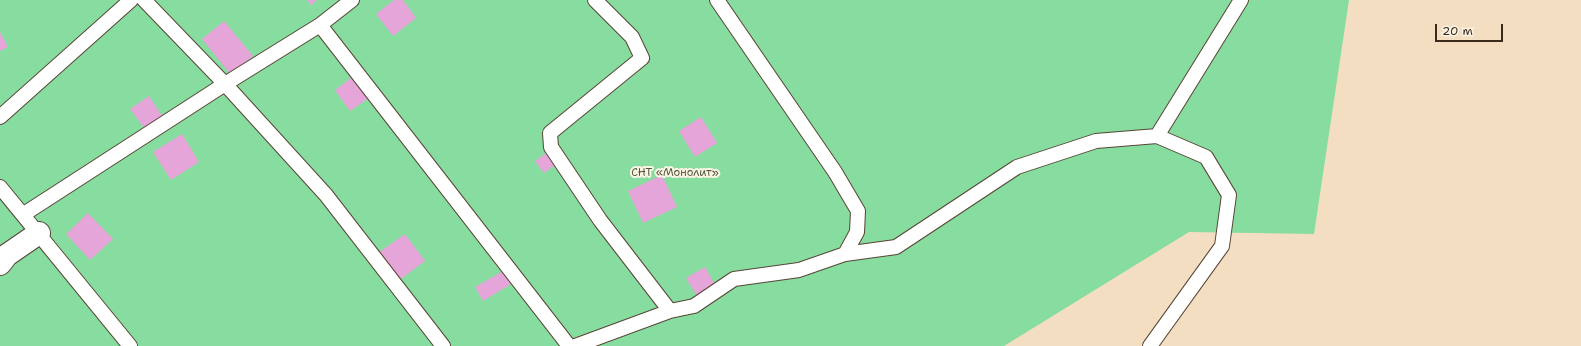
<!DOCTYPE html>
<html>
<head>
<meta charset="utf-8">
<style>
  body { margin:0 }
  #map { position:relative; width:1581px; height:346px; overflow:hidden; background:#f4dec1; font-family:"Shantell Sans",sans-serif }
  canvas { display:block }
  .scale { position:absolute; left:1435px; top:24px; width:68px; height:18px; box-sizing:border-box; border:2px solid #3b2a1e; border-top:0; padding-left:5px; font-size:12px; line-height:14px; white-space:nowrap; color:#3b2a1e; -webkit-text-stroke:3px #fcf5e5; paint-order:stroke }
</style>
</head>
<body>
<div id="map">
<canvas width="1581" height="346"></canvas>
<div class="scale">20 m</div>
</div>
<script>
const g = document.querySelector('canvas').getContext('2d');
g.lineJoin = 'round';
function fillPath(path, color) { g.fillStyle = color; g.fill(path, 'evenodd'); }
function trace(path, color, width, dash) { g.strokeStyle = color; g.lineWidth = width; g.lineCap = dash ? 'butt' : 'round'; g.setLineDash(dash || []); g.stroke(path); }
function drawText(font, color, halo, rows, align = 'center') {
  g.font = font + ' "Shantell Sans",sans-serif'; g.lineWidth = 4; g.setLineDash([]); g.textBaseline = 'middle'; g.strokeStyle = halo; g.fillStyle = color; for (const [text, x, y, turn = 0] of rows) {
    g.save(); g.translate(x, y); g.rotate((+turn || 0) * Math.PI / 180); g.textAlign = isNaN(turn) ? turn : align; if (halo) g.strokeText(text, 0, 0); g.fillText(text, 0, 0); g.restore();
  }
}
fillPath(new Path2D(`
  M 0,0 L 1349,0 L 1314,234 L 1189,232 L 1004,346 L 0,346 Z`), '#87dc9f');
fillPath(new Path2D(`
  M 307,0 L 317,0 L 311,5 Z
  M 394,0 L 403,0 L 416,18 L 393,36 L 376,14 Z
  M 224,21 L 253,56 L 230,74 L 202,39 Z
  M 0,32 L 8,47 L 0,51 Z
  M 355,75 L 370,97 L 350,111 L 335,90 Z
  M 149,96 L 163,117 L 145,129 L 130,109 Z
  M 701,117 L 717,143 L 695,157 L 679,131 Z
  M 182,134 L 199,162 L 171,180 L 153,152 Z
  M 549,151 L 558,163 L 544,173 L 535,161 Z
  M 662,175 L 677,207 L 643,223 L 628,191 Z
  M 88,213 L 113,239 L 90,260 L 66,234 Z
  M 405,234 L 425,261 L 398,281 L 378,253 Z
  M 705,267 L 715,285 L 697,296 L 686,278 Z
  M 503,271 L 511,284 L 483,301 L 475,287 Z`), '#e5a5d9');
const lane = new Path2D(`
  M 144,0 L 225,84 L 326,195 L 443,346
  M 717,0 L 835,172 L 858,211 L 857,232 L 845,254
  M 320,25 L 569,346
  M 0,117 L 131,0
  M 1157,136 L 1241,0
  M 0,187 L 130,346
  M 24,214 L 225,84 L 320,25 L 352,0
  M 670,311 L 694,306 L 734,279 L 799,270 L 845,254 L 896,247 L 1017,167 L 1096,141 L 1157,136 L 1206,157 L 1229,195 L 1222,246 L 1150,346
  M 575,346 L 670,311 L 600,220 L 551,147 L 550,133 L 642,58 L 632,37 L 595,0`);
const street = new Path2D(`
  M 0,264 L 7,255 L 39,233`);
trace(lane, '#574536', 16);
trace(street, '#574536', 24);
trace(lane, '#fff', 14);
trace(street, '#fff', 22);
drawText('11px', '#4e563e', '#fcf5e5', [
  ["СНТ «Монолит»",675,173]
]);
</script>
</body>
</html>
